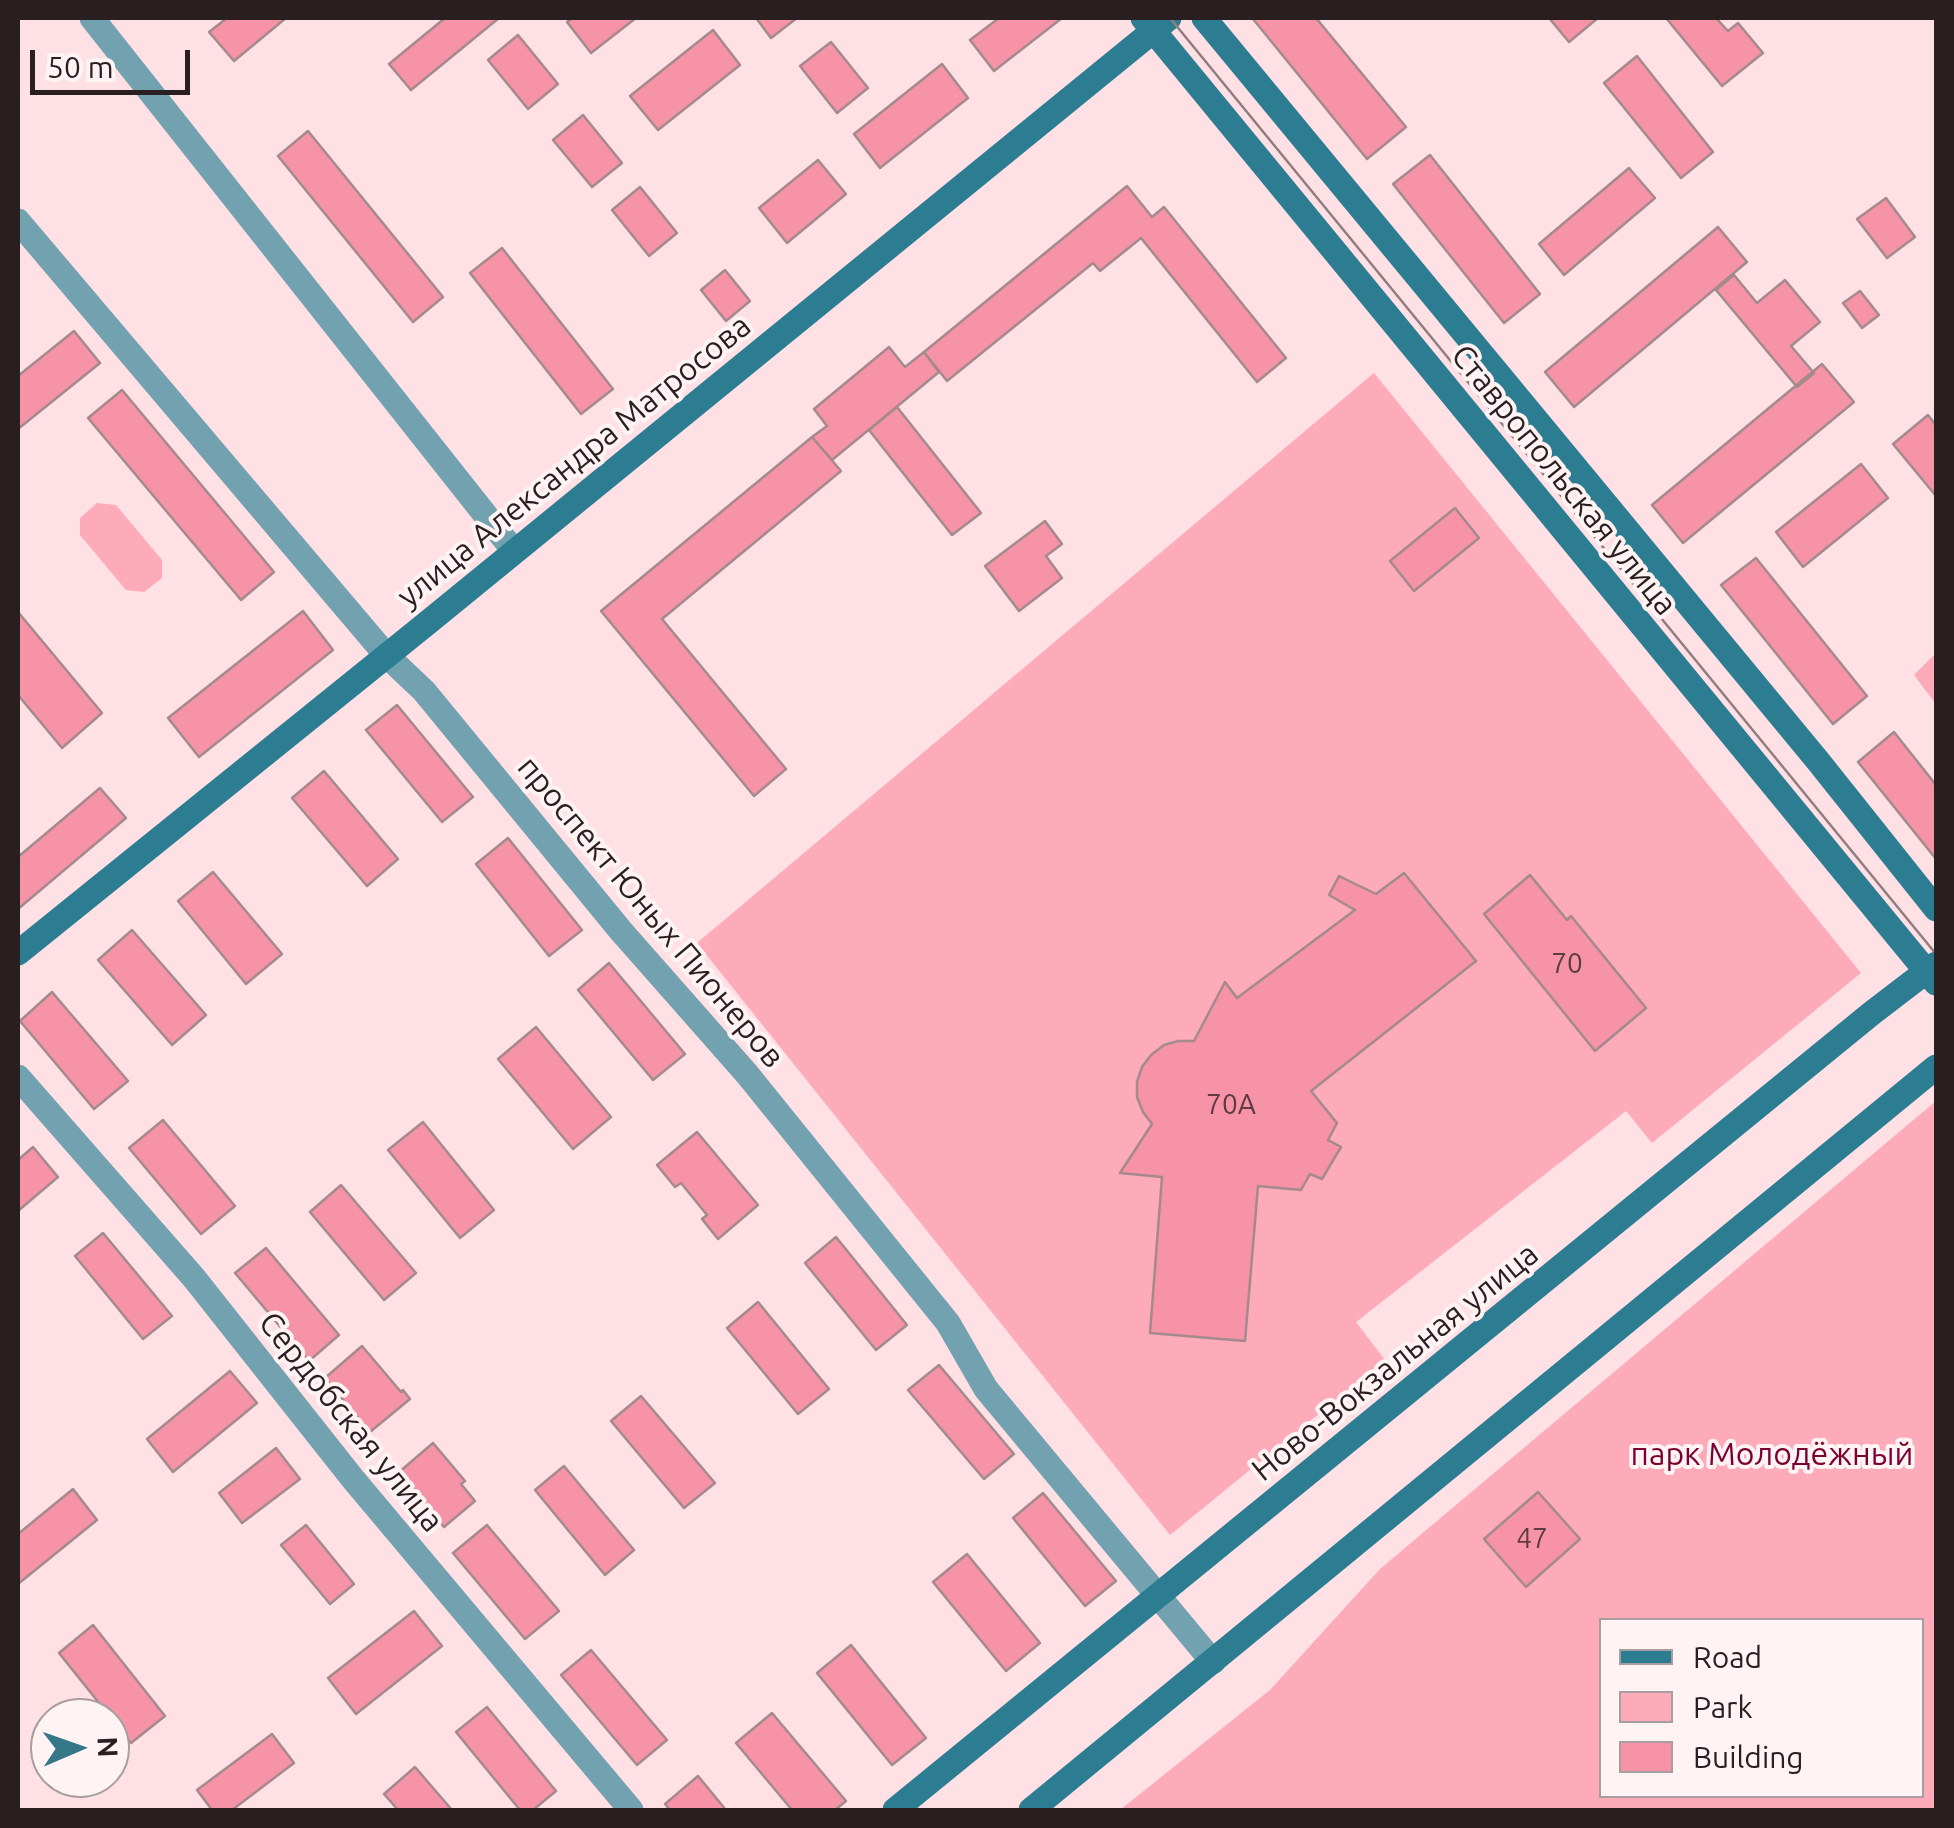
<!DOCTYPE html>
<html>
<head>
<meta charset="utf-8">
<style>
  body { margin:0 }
  #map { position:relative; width:1954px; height:1828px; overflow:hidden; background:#fee0e5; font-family:Ubuntu,sans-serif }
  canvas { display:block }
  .frame { position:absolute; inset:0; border:20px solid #291e20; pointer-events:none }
  .legend { position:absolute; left:1599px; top:1618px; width:325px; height:180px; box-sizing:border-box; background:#fff3f4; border:2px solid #a99e9f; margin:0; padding:12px 18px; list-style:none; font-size:30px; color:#291e20 }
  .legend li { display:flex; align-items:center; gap:20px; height:50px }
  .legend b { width:50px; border:2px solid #a99e9f }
  .north { position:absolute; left:30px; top:1698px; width:100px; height:100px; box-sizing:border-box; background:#fff3f4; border:2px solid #a99e9f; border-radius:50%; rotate:88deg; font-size:28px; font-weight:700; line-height:40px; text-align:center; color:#291e20 }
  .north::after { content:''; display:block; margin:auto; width:35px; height:45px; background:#357689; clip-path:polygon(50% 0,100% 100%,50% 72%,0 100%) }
  .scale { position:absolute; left:30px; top:50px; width:160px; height:45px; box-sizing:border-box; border:5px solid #291e20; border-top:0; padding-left:12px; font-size:30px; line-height:35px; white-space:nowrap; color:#291e20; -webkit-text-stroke:8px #fff3f4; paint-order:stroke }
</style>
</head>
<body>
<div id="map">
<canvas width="1954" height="1828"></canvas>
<div class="frame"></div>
<ul class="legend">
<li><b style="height:12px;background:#2d7d92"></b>Road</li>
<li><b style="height:28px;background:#fdaab9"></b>Park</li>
<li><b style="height:28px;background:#f793a7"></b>Building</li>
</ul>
<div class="north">N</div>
<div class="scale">50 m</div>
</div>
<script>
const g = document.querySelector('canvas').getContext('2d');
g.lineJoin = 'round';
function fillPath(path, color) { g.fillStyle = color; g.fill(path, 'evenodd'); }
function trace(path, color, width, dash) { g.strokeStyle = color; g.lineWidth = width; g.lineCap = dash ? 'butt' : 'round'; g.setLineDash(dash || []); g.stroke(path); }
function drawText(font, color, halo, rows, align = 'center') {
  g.font = font + ' Ubuntu,sans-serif'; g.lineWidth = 8; g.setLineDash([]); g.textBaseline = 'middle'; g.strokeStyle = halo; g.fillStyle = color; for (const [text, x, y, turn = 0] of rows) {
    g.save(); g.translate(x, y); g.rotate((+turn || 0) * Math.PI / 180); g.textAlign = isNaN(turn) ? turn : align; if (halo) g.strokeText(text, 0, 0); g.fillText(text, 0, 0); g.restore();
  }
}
fillPath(new Path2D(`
  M 1374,373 L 1861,973 L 1652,1143 L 1626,1111 L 1356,1322 L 1385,1360 L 1170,1535 L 697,943 Z
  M 97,503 L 116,505 L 162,560 L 162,578 L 144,592 L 126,590 L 80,535 L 80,518 Z
  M 1936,653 L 1936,704 L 1914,675 Z
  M 1936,1101 L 1936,1810 L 1120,1810 L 1270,1690 L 1380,1569 ZM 1602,1620 L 1922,1620 L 1922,1796 L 1602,1796 Z`), '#fdaab9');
const building = new Path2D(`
  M 227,18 L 286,18 L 234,61 L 209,32 Z
  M 445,18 L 499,18 L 411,90 L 389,64 Z
  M 573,18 L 636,18 L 591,53 L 567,22 Z
  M 756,18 L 797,18 L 771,38 Z
  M 999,18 L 1062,18 L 994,71 L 970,40 Z
  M 1254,18 L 1316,18 L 1406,127 L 1367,159 L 1253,19 Z
  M 1549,18 L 1598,18 L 1569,42 Z
  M 1666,18 L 1716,18 L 1728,31 L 1738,23 L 1763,53 L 1722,86 Z
  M 713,30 L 740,65 L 658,130 L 630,96 Z
  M 518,35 L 558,84 L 528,109 L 488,60 Z
  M 831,42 L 868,88 L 837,113 L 800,66 Z
  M 1637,56 L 1713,152 L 1681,178 L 1604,83 Z
  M 942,64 L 968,98 L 880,168 L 854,134 Z
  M 583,115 L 622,163 L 592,187 L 553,140 Z
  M 308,131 L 443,297 L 413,322 L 278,156 Z
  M 1430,155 L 1540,294 L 1504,323 L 1393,184 Z
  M 818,160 L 846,194 L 787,243 L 759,208 Z
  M 1629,168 L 1655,198 L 1564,275 L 1539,244 Z
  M 1127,186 L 1152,217 L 1164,207 L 1286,358 L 1257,382 L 1141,238 L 1100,271 L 1093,263 L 947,381 L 924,352 Z
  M 640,187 L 677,233 L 649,256 L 612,210 Z
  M 1886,198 L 1915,237 L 1887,258 L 1857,219 Z
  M 1718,227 L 1747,262 L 1574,407 L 1545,372 Z
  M 502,248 L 613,389 L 581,414 L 470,273 Z
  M 725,270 L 750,301 L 726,321 L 701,290 Z
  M 1734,275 L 1757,303 L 1785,280 L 1820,322 L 1791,346 L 1814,373 L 1797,387 L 1716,290 Z
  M 1860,291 L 1879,315 L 1862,328 L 1843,303 Z
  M 74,331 L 100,363 L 18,429 L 18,376 Z
  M 889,347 L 905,367 L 924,352 L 939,372 L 832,460 L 812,437 L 827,426 L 814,409 Z
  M 1822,364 L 1854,402 L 1683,543 L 1652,505 Z
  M 122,390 L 274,572 L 241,600 L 88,418 Z
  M 897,407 L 981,513 L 952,535 L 869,430 Z
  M 1928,415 L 1936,425 L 1936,496 L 1893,444 Z
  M 812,437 L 841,471 L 662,619 L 786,769 L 754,796 L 601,611 Z
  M 1861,464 L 1888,498 L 1803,567 L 1776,532 Z
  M 1455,508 L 1479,538 L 1414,591 L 1390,561 Z
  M 1045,521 L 1062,544 L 1046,556 L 1062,578 L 1019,611 L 985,566 Z
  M 1756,558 L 1867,696 L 1833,724 L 1721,585 Z
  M 303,611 L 333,650 L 199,757 L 168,718 Z
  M 18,612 L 102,713 L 62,748 L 18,695 Z
  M 397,705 L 473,797 L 442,822 L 366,730 Z
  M 1894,732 L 1936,785 L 1936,859 L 1858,762 Z
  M 324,771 L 398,859 L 367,886 L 292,798 Z
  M 100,788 L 126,818 L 18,909 L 18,857 Z
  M 508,838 L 582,930 L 549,956 L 476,864 Z
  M 213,872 L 282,954 L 246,984 L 178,901 Z
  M 1404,873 L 1476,961 L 1311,1091 L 1337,1123 L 1328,1140 L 1341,1147 L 1322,1179 L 1310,1174 L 1301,1190 L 1258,1186 L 1245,1341 L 1150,1333 L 1162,1177 L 1120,1173 L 1152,1124 L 1143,1112 L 1137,1097 L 1137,1082 L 1142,1067 L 1151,1055 L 1164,1045 L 1178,1041 L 1194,1041 L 1225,982 L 1237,998 L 1355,910 L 1329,895 L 1339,876 L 1376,894 Z
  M 1530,875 L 1567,920 L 1571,916 L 1646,1008 L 1595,1051 L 1484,914 Z
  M 132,930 L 206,1015 L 172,1045 L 98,960 Z
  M 609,963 L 685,1054 L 653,1080 L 578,990 Z
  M 52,992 L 128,1081 L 94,1109 L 20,1021 Z
  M 536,1027 L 611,1117 L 573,1149 L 498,1059 Z
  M 163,1120 L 235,1206 L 201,1234 L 129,1148 Z
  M 423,1122 L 494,1210 L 460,1238 L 388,1150 Z
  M 697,1132 L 758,1205 L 718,1239 L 702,1219 L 707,1215 L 681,1183 L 675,1187 L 657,1165 Z
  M 33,1147 L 58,1177 L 18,1211 L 18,1160 Z
  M 341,1185 L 416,1273 L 384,1300 L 310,1212 Z
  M 103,1233 L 172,1316 L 143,1339 L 75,1256 Z
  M 836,1237 L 907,1325 L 876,1350 L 805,1263 Z
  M 266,1248 L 339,1335 L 309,1361 L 235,1273 Z
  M 758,1302 L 829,1389 L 798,1414 L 727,1328 Z
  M 362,1346 L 401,1392 L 403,1390 L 410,1399 L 370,1432 L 325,1378 Z
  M 939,1365 L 1014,1454 L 984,1479 L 908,1390 Z
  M 230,1371 L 257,1403 L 173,1472 L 147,1439 Z
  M 641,1396 L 715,1483 L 684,1508 L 611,1421 Z
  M 433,1443 L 465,1481 L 461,1484 L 475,1501 L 444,1527 L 398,1473 Z
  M 276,1448 L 300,1479 L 242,1523 L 219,1493 Z
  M 564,1466 L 634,1550 L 605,1575 L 535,1490 Z
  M 73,1489 L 97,1520 L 18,1584 L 18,1534 Z
  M 1538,1492 L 1580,1539 L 1526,1587 L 1484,1539 Z
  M 1043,1493 L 1116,1581 L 1085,1606 L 1013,1518 Z
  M 306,1525 L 354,1584 L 330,1604 L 281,1545 Z
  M 487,1525 L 559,1611 L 525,1639 L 453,1553 Z
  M 967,1554 L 1040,1643 L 1006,1671 L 933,1582 Z
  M 414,1611 L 442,1646 L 356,1714 L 328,1678 Z
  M 93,1625 L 165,1716 L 131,1743 L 59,1653 Z
  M 851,1645 L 926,1738 L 892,1765 L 817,1673 Z
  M 591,1650 L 667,1740 L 637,1765 L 561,1675 Z
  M 487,1707 L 556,1791 L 533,1810 L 520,1810 L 456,1732 Z
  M 772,1713 L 846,1801 L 835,1810 L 792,1810 L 736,1743 Z
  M 272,1734 L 294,1763 L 232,1810 L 212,1810 L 197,1790 Z
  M 415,1767 L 452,1810 L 398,1810 L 384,1794 Z
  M 698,1776 L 726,1810 L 670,1810 L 665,1804 Z`);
fillPath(building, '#f793a7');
trace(building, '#a4898d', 2.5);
trace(new Path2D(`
  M 92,18 L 514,551
  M 18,221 L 386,655 L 424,691 L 621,931 L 747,1074 L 948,1323 L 986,1389 L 1213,1662
  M 18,1077 L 194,1278 L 353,1479 L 631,1810`), '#72a1af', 25);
trace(new Path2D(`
  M 1143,18 L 1936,983
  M 1204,18 L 1818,761 L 1936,909
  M 18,953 L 426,624 L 1169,18
  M 895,1810 L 1872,1013 L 1936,964
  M 1031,1810 L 1936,1067`), '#2d7d92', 25);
trace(new Path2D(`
  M 1170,18 L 1936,954`), '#917d80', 2.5);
drawText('28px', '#5c3b42', null, [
  ["70",1567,964],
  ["70А",1231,1105],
  ["47",1532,1539]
]);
drawText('32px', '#291e20', '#fff3f4', [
  ["улица Александра Матросова",574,461,-39],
  ["Ставропольская улица",1564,480,51],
  ["проспект Юных Пионеров",651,912,50],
  ["Ново-Вокзальная улица",1395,1362,-39],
  ["Сердобская улица",351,1422,51]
]);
drawText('32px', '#7c0032', '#fff3f4', [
  ["парк Молодёжный",1772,1454]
]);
</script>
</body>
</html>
